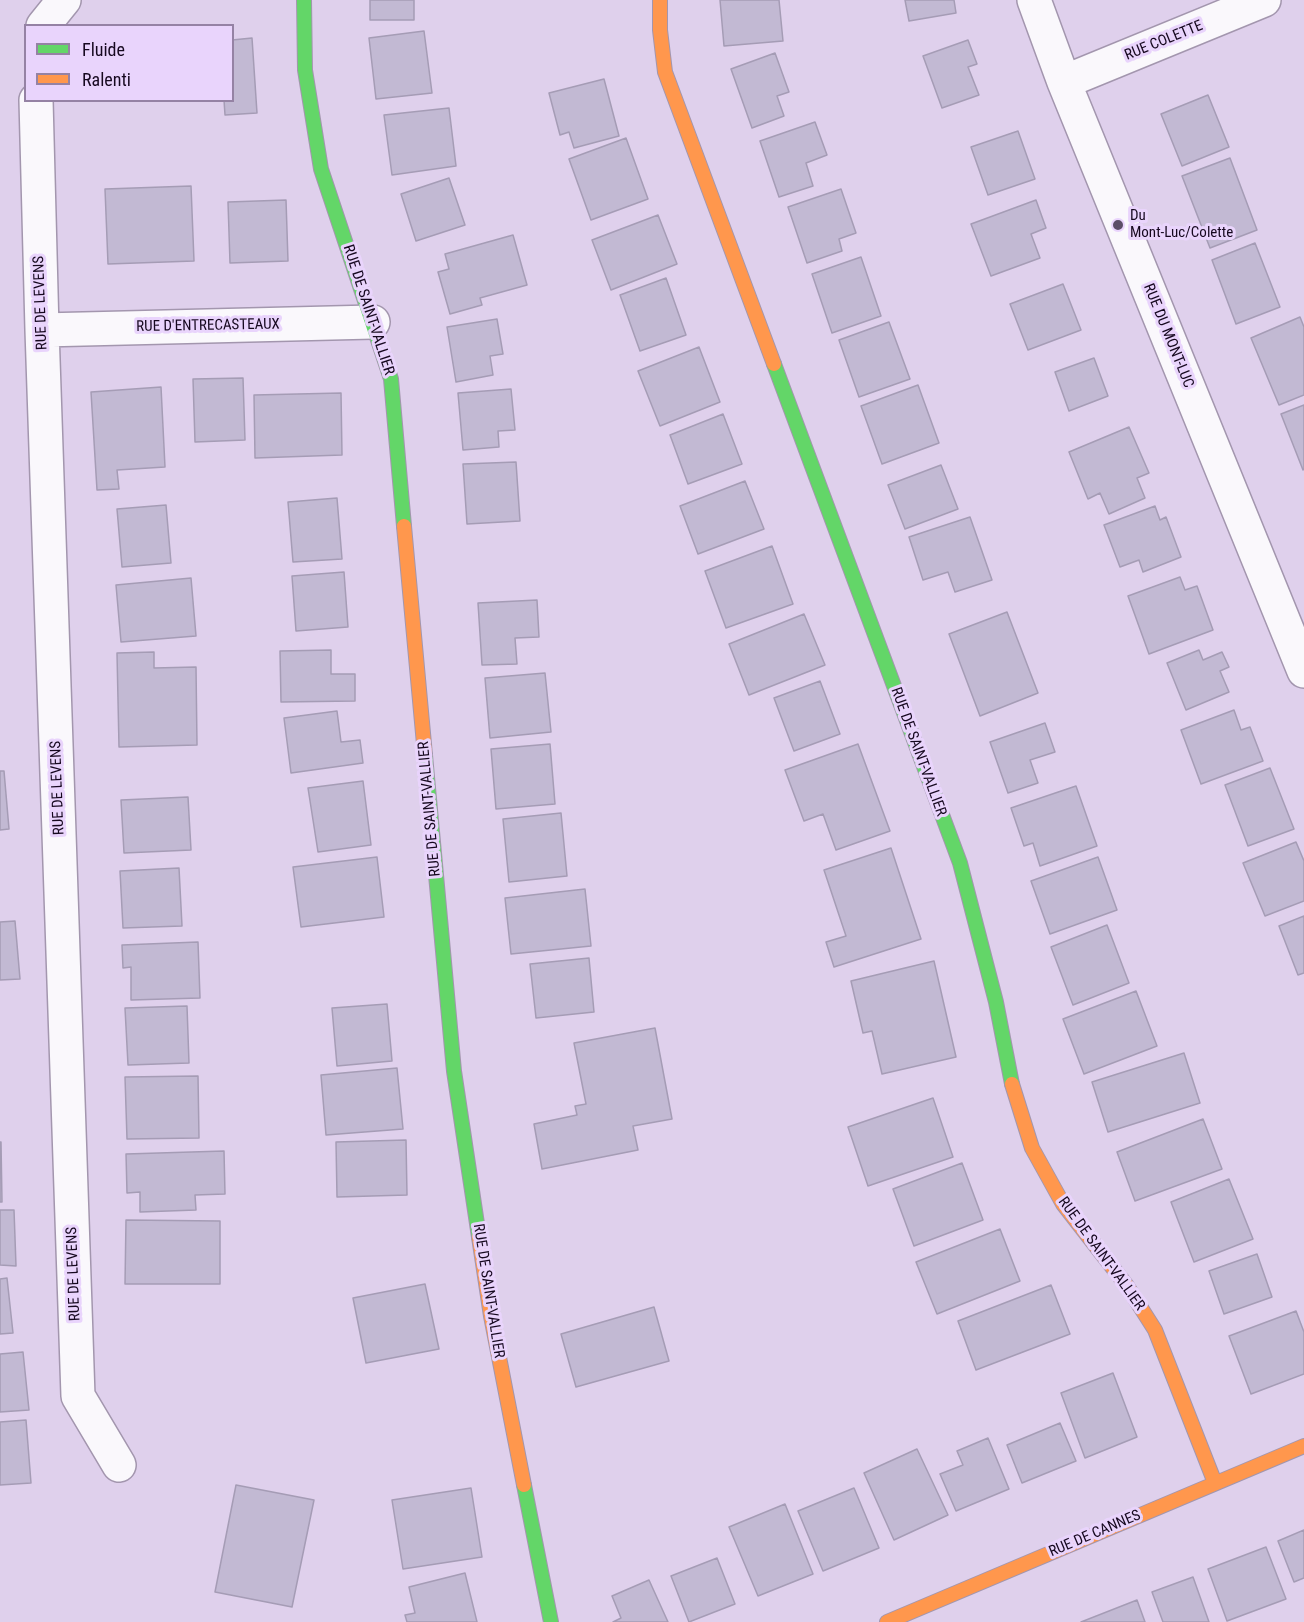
<!DOCTYPE html>
<html>
<head>
<meta charset="utf-8">
<style>
  body { margin:0 }
  #map { position:relative; width:1304px; height:1622px; overflow:hidden; background:#dfd0ec; font-family:"Roboto Condensed",sans-serif }
  canvas { display:block }
  .legend { position:absolute; left:24px; top:24px; width:210px; height:78px; box-sizing:border-box; background:#e9d4fc; border:2px solid #9582a4; margin:0; padding:8px 10px; list-style:none; font-size:18px; color:#16081f }
  .legend li { display:flex; align-items:center; gap:12px; height:30px }
  .legend b { width:30px; border:2px solid #9582a4 }
</style>
</head>
<body>
<div id="map">
<canvas width="1304" height="1622"></canvas>
<ul class="legend">
<li><b style="height:8px;background:#63d668"></b>Fluide</li>
<li><b style="height:8px;background:#ff974d"></b>Ralenti</li>
</ul>
</div>
<script>
const g = document.querySelector('canvas').getContext('2d');
g.lineJoin = 'round';
function fillPath(path, color) { g.fillStyle = color; g.fill(path, 'evenodd'); }
function trace(path, color, width, dash) { g.strokeStyle = color; g.lineWidth = width; g.lineCap = dash ? 'butt' : 'round'; g.setLineDash(dash || []); g.stroke(path); }
function drawText(font, color, halo, rows, align = 'center') {
  g.font = font + ' "Roboto Condensed",sans-serif'; g.lineWidth = 6; g.setLineDash([]); g.textBaseline = 'middle'; g.strokeStyle = halo; g.fillStyle = color; for (const [text, x, y, turn = 0] of rows) {
    g.save(); g.translate(x, y); g.rotate((+turn || 0) * Math.PI / 180); g.textAlign = isNaN(turn) ? turn : align; if (halo) g.strokeText(text, 0, 0); g.fillText(text, 0, 0); g.restore();
  }
}
const building = new Path2D(`
  M 370,0 L 414,0 L 414,20 L 370,20 Z
  M 720,0 L 779,0 L 783,41 L 724,46 Z
  M 905,0 L 954,0 L 956,13 L 909,21 Z
  M 424,31 L 432,93 L 376,99 L 369,38 Z
  M 252,38 L 257,113 L 225,115 L 224,100 L 232,100 L 232,40 Z
  M 968,40 L 977,64 L 968,67 L 979,95 L 942,108 L 923,56 Z
  M 775,53 L 789,92 L 777,96 L 784,116 L 752,128 L 731,69 Z
  M 604,79 L 619,136 L 574,148 L 569,132 L 560,135 L 549,93 Z
  M 1208,95 L 1229,147 L 1182,166 L 1161,114 Z
  M 449,108 L 456,166 L 392,175 L 384,115 Z
  M 815,122 L 827,155 L 806,163 L 813,186 L 779,197 L 760,141 Z
  M 1018,131 L 1035,179 L 988,195 L 971,147 Z
  M 626,138 L 648,199 L 591,220 L 569,159 Z
  M 1230,158 L 1257,230 L 1210,248 L 1182,176 Z
  M 449,178 L 465,225 L 416,241 L 401,194 Z
  M 191,186 L 194,261 L 108,264 L 105,189 Z
  M 841,189 L 856,233 L 839,239 L 842,251 L 807,263 L 788,207 Z
  M 286,200 L 288,261 L 230,263 L 228,202 Z
  M 1036,200 L 1046,228 L 1031,234 L 1040,258 L 991,276 L 971,224 Z
  M 658,215 L 677,264 L 611,290 L 592,240 Z
  M 513,235 L 527,285 L 480,298 L 482,305 L 450,314 L 438,272 L 449,269 L 445,254 Z
  M 1255,243 L 1280,307 L 1236,324 L 1212,260 Z
  M 861,257 L 881,316 L 832,333 L 812,274 Z
  M 666,278 L 686,335 L 640,351 L 620,295 Z
  M 1063,284 L 1081,330 L 1028,350 L 1010,304 Z
  M 1300,317 L 1304,327 L 1304,395 L 1279,405 L 1251,338 Z
  M 497,319 L 503,354 L 490,356 L 493,375 L 456,382 L 447,327 Z
  M 889,322 L 910,379 L 859,397 L 839,340 Z
  M 699,347 L 720,402 L 660,426 L 638,371 Z
  M 1094,358 L 1108,396 L 1069,411 L 1055,372 Z
  M 243,378 L 245,440 L 195,442 L 193,379 Z
  M 918,385 L 939,443 L 882,464 L 861,406 Z
  M 161,387 L 165,467 L 117,470 L 119,489 L 97,490 L 91,392 Z
  M 511,389 L 515,430 L 498,431 L 499,447 L 463,450 L 458,393 Z
  M 341,393 L 342,455 L 255,458 L 254,395 Z
  M 1304,405 L 1304,469 L 1303,470 L 1281,414 Z
  M 723,414 L 742,464 L 688,484 L 670,435 Z
  M 1129,427 L 1149,473 L 1137,478 L 1145,498 L 1109,514 L 1100,493 L 1088,499 L 1069,452 Z
  M 516,462 L 520,521 L 467,524 L 463,464 Z
  M 941,465 L 958,509 L 905,529 L 888,485 Z
  M 745,481 L 764,529 L 698,554 L 680,506 Z
  M 337,498 L 342,559 L 293,562 L 288,502 Z
  M 166,505 L 171,563 L 122,567 L 117,509 Z
  M 1155,506 L 1160,520 L 1166,517 L 1181,557 L 1143,572 L 1139,560 L 1120,567 L 1104,525 Z
  M 970,517 L 992,580 L 955,592 L 948,572 L 923,580 L 909,537 Z
  M 772,546 L 793,604 L 726,628 L 705,571 Z
  M 344,572 L 348,627 L 296,631 L 292,576 Z
  M 1180,577 L 1185,590 L 1197,586 L 1213,630 L 1149,654 L 1128,596 Z
  M 191,578 L 196,636 L 121,642 L 116,585 Z
  M 537,600 L 539,637 L 515,638 L 517,664 L 482,665 L 478,603 Z
  M 1007,612 L 1038,693 L 980,716 L 949,634 Z
  M 804,614 L 825,665 L 749,695 L 729,644 Z
  M 331,650 L 331,674 L 355,674 L 355,701 L 281,702 L 280,651 Z
  M 1199,650 L 1203,660 L 1222,652 L 1229,667 L 1220,671 L 1229,692 L 1186,710 L 1167,663 Z
  M 154,652 L 154,668 L 196,667 L 197,745 L 119,747 L 117,653 Z
  M 545,673 L 551,732 L 490,738 L 485,678 Z
  M 820,681 L 840,734 L 794,751 L 774,698 Z
  M 1234,710 L 1241,730 L 1250,727 L 1263,761 L 1201,784 L 1181,730 Z
  M 337,711 L 341,742 L 360,740 L 363,763 L 291,773 L 284,718 Z
  M 1045,723 L 1055,752 L 1030,760 L 1038,783 L 1008,793 L 990,742 Z
  M 550,744 L 555,804 L 496,809 L 491,749 Z
  M 858,744 L 890,831 L 836,850 L 823,814 L 804,821 L 785,770 Z
  M 1270,768 L 1294,829 L 1248,846 L 1225,785 Z
  M 0,771 L 4,771 L 9,829 L 0,830 Z
  M 363,781 L 371,845 L 318,852 L 308,788 Z
  M 1076,786 L 1097,846 L 1040,866 L 1033,843 L 1024,846 L 1011,808 Z
  M 188,797 L 191,850 L 124,853 L 121,800 Z
  M 561,813 L 567,876 L 509,882 L 503,819 Z
  M 1296,842 L 1304,861 L 1304,901 L 1265,916 L 1243,863 Z
  M 891,848 L 921,939 L 834,967 L 826,942 L 846,936 L 824,870 Z
  M 377,857 L 384,917 L 301,927 L 293,867 Z
  M 1098,857 L 1117,910 L 1050,934 L 1031,881 Z
  M 179,868 L 182,926 L 123,928 L 120,871 Z
  M 585,889 L 591,946 L 511,954 L 505,898 Z
  M 1304,916 L 1304,973 L 1298,975 L 1279,926 Z
  M 15,921 L 20,979 L 0,980 L 0,922 Z
  M 1107,925 L 1129,983 L 1073,1005 L 1051,947 Z
  M 198,942 L 200,998 L 131,1000 L 131,967 L 123,968 L 122,945 Z
  M 589,958 L 594,1012 L 536,1018 L 530,964 Z
  M 934,961 L 956,1057 L 882,1074 L 872,1031 L 863,1033 L 851,981 Z
  M 1136,991 L 1157,1046 L 1084,1074 L 1063,1019 Z
  M 387,1004 L 392,1061 L 337,1066 L 332,1008 Z
  M 187,1006 L 189,1063 L 128,1065 L 125,1008 Z
  M 655,1028 L 672,1119 L 633,1126 L 638,1150 L 542,1169 L 534,1124 L 577,1115 L 575,1106 L 586,1104 L 574,1043 Z
  M 1184,1053 L 1200,1103 L 1108,1132 L 1092,1082 Z
  M 397,1068 L 403,1129 L 326,1135 L 321,1075 Z
  M 198,1076 L 199,1138 L 127,1139 L 125,1077 Z
  M 933,1098 L 953,1157 L 868,1186 L 848,1127 Z
  M 1203,1119 L 1222,1169 L 1135,1201 L 1117,1152 Z
  M 406,1140 L 407,1195 L 337,1197 L 336,1142 Z
  M 0,1142 L 1,1142 L 2,1202 L 0,1202 Z
  M 224,1151 L 225,1194 L 195,1195 L 196,1210 L 140,1212 L 140,1192 L 127,1193 L 126,1154 Z
  M 962,1163 L 983,1220 L 914,1246 L 893,1189 Z
  M 1229,1179 L 1253,1239 L 1194,1262 L 1171,1202 Z
  M 0,1210 L 14,1210 L 16,1266 L 0,1265 Z
  M 126,1220 L 220,1221 L 220,1284 L 125,1284 Z
  M 1000,1229 L 1020,1281 L 937,1314 L 916,1262 Z
  M 1257,1254 L 1272,1297 L 1224,1314 L 1209,1271 Z
  M 7,1278 L 13,1333 L 0,1334 L 0,1279 Z
  M 425,1284 L 439,1349 L 366,1363 L 353,1298 Z
  M 1051,1285 L 1070,1334 L 976,1370 L 958,1321 Z
  M 654,1307 L 669,1361 L 576,1387 L 561,1334 Z
  M 1296,1311 L 1304,1332 L 1304,1374 L 1251,1394 L 1229,1336 Z
  M 23,1352 L 29,1410 L 0,1412 L 0,1354 Z
  M 1113,1373 L 1137,1437 L 1085,1458 L 1061,1393 Z
  M 26,1420 L 31,1483 L 0,1485 L 0,1422 Z
  M 1060,1423 L 1076,1461 L 1022,1483 L 1007,1445 Z
  M 988,1438 L 1009,1489 L 956,1511 L 940,1474 L 963,1465 L 957,1451 Z
  M 917,1449 L 948,1515 L 894,1540 L 864,1473 Z
  M 236,1485 L 314,1500 L 292,1607 L 215,1592 Z
  M 471,1488 L 482,1557 L 403,1569 L 392,1500 Z
  M 854,1488 L 879,1548 L 823,1571 L 798,1511 Z
  M 785,1504 L 813,1574 L 758,1596 L 729,1527 Z
  M 1304,1530 L 1304,1578 L 1294,1582 L 1278,1541 Z
  M 1266,1547 L 1286,1599 L 1227,1621 L 1208,1569 Z
  M 717,1558 L 735,1604 L 689,1622 L 671,1576 Z
  M 465,1573 L 477,1622 L 407,1622 L 405,1615 L 415,1613 L 409,1587 Z
  M 1193,1577 L 1209,1622 L 1163,1622 L 1152,1592 Z
  M 649,1580 L 668,1622 L 613,1622 L 621,1618 L 612,1596 Z
  M 1137,1600 L 1145,1622 L 1081,1622 Z`);
fillPath(building, '#c2b9d3');
trace(building, '#a59cb5', 1.5);
const street = new Path2D(`
  M 1034,0 L 1064,82 L 1304,671
  M 43,26 L 64,0
  M 1064,82 L 1264,0
  M 36,100 L 42,330 L 78,1396 L 119,1465
  M 42,330 L 373,322`);
const fast = new Path2D(`
  M 304,0 L 305,70 L 321,169 L 391,379 L 404,526
  M 774,364 L 960,863 L 996,1002 L 1012,1084
  M 425,755 L 454,1071 L 479,1237
  M 524,1485 L 551,1622`);
const slow = new Path2D(`
  M 660,0 L 660,30 L 665,72 L 774,364
  M 404,526 L 425,755
  M 1012,1084 L 1032,1148 L 1063,1204 L 1127,1286 L 1155,1330 L 1215,1483
  M 479,1237 L 491,1316 L 524,1485
  M 887,1622 L 1304,1446`);
trace(street, '#a396ae', 36);
trace(fast, '#a396ae', 16);
trace(slow, '#a396ae', 16);
trace(street, '#faf8fc', 33);
trace(fast, '#63d668', 14);
trace(slow, '#ff974d', 14);
for (const [x, y, r, color] of [
  [1118,225,6,"#5c4e67"]
]) { const dot = new Path2D(); dot.arc(x, y, r, 0, 2 * Math.PI); g.fillStyle = color; g.fill(dot); trace(dot, '#e9d4fc', 2); }
drawText('15px', '#16081f', '#e9d4fc', [
  ["RUE COLETTE",1164,41,-22],
  ["RUE DE LEVENS",41,303,-92],
  ["RUE DE SAINT-VALLIER",368,310,72],
  ["RUE D'ENTRECASTEAUX",208,326,-1],
  ["RUE DU MONT-LUC",1168,336,68],
  ["RUE DE SAINT-VALLIER",918,752,70],
  ["RUE DE LEVENS",58,788,-92],
  ["RUE DE SAINT-VALLIER",430,809,-95],
  ["RUE DE SAINT-VALLIER",1101,1254,54],
  ["RUE DE LEVENS",74,1274,-92],
  ["RUE DE SAINT-VALLIER",488,1291,81],
  ["RUE DE CANNES",1095,1534,-23]
]);
drawText('15px', '#16081f', '#e9d4fc', [
  ["Du",1130,216],
  ["Mont-Luc/Colette",1130,233]
], 'left');
</script>
</body>
</html>
